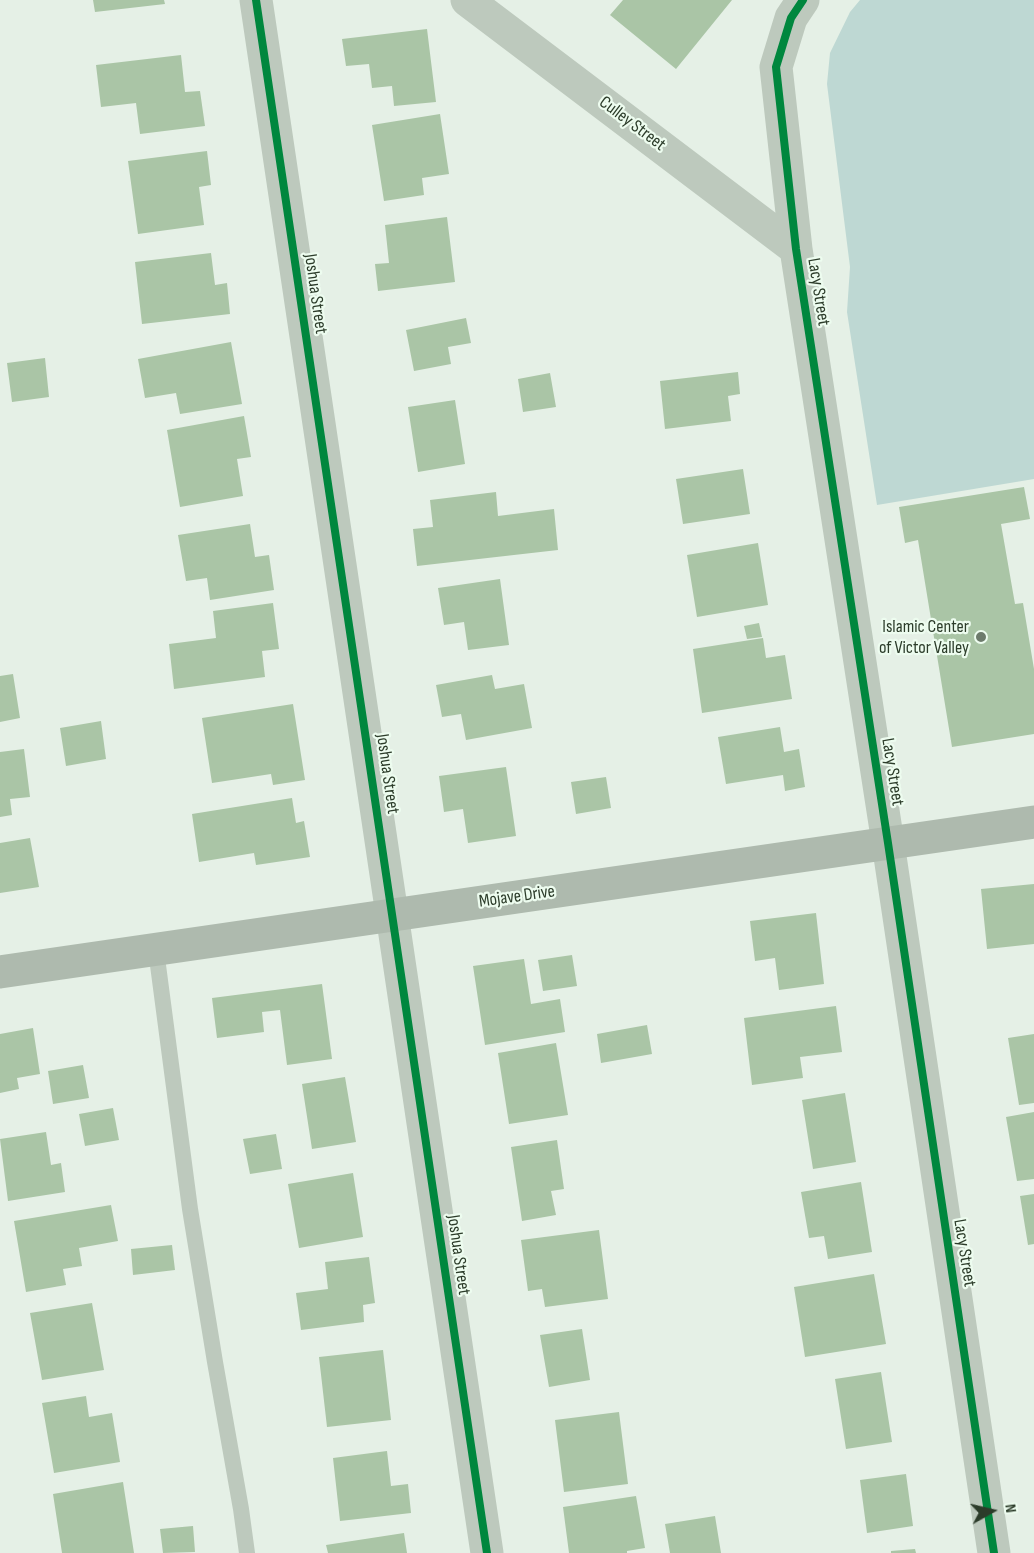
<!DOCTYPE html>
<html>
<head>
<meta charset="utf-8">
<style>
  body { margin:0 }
  #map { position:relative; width:1034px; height:1553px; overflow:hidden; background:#e5f0e6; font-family:"Sofia Sans Condensed",sans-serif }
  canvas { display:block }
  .north { position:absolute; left:962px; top:1481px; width:60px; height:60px; -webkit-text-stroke:4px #edfcef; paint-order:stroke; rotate:82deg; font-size:16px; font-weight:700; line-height:24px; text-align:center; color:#2c3c2a }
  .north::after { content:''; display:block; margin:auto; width:21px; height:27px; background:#2c3c2a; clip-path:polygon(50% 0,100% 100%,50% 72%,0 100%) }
</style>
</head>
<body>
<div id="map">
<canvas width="1034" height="1553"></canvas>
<div class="north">N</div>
</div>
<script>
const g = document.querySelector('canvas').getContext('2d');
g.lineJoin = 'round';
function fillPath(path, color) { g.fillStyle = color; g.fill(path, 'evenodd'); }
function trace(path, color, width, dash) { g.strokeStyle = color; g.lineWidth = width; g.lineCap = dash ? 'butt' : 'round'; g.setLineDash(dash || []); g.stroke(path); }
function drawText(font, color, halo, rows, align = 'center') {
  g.font = font + ' "Sofia Sans Condensed",sans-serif'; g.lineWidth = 4.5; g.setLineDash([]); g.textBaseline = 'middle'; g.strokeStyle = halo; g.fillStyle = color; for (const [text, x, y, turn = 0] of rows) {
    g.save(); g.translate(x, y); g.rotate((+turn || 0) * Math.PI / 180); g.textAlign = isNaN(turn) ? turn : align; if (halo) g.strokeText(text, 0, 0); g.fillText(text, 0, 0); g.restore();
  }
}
fillPath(new Path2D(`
  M 860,0 L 1034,0 L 1034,479 L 877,505 L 847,312 L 850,267 L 827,84 L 830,53 L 850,12 Z`), '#bed8d3');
fillPath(new Path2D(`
  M 93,0 L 164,0 L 165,4 L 95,12 Z
  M 623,0 L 732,0 L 676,69 L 610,15 Z
  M 427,29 L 436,102 L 394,106 L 392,86 L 372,88 L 369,64 L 346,66 L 342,39 Z
  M 181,55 L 185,92 L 200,91 L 205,126 L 140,134 L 136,103 L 101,107 L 96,65 Z
  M 440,114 L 449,174 L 422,178 L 424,195 L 384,201 L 372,125 Z
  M 207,151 L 211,185 L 199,187 L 204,225 L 138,234 L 128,161 Z
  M 447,217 L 455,282 L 378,291 L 375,264 L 389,263 L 385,225 Z
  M 211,253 L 215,285 L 227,283 L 230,314 L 142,324 L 135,262 Z
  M 466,318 L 471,343 L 448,347 L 451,364 L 414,371 L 406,330 Z
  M 231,342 L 242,404 L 180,414 L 176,393 L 145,398 L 138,359 Z
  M 45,358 L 49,397 L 12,402 L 7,363 Z
  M 738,372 L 740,394 L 728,396 L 731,421 L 665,429 L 660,381 Z
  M 550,373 L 556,407 L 523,412 L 518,379 Z
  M 455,400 L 465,464 L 418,472 L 408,407 Z
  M 244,416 L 251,457 L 237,459 L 243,496 L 180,507 L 167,430 Z
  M 743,469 L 750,514 L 683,524 L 676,479 Z
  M 1024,487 L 1030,519 L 1001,524 L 1015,604 L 1023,603 L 1034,669 L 1034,734 L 952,747 L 918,540 L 905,543 L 899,507 Z
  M 496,492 L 498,516 L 554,509 L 558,550 L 417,566 L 413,529 L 433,527 L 430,500 Z
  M 250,524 L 255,557 L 269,555 L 274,590 L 210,600 L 207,578 L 186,581 L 178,535 Z
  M 758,543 L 768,605 L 697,617 L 687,555 Z
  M 500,579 L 509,645 L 468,650 L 464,622 L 444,625 L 438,588 Z
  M 273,603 L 279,649 L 262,651 L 265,677 L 174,689 L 169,644 L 216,638 L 213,611 Z
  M 759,623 L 762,637 L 747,639 L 744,626 Z
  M 763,638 L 766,658 L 785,655 L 792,699 L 702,713 L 693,649 Z
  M 13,674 L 20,718 L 0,722 L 0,676 Z
  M 492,675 L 495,689 L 524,684 L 532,728 L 466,740 L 461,714 L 442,717 L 436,685 Z
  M 293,704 L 305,780 L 273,785 L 271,774 L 212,783 L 202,718 Z
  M 101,721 L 106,759 L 66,766 L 60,728 Z
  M 780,727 L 784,752 L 799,749 L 805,787 L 785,791 L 783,775 L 726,784 L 718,737 Z
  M 24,749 L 30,797 L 10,799 L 12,815 L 0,817 L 0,752 Z
  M 506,767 L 516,836 L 468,843 L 463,809 L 444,812 L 439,776 Z
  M 606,777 L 611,808 L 576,814 L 571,782 Z
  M 292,798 L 296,823 L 304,821 L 310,857 L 256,865 L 254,853 L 199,862 L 192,814 Z
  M 30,838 L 39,887 L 0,893 L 0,843 Z
  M 1034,884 L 1034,944 L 987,949 L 981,889 Z
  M 816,913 L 824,984 L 779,990 L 775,958 L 755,961 L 750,921 Z
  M 572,955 L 577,986 L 543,991 L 538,960 Z
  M 524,959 L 531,1004 L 560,999 L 565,1032 L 485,1045 L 473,966 Z
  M 322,984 L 332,1059 L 287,1065 L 280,1010 L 262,1012 L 264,1032 L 217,1038 L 212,998 Z
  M 836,1006 L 842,1052 L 800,1057 L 803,1078 L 752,1085 L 744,1018 Z
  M 647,1025 L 652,1054 L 601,1063 L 597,1034 Z
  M 33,1028 L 40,1074 L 17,1078 L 19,1089 L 0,1093 L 0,1034 Z
  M 1034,1034 L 1034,1103 L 1019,1105 L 1008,1038 Z
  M 556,1043 L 568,1115 L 509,1124 L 498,1053 Z
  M 83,1065 L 89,1098 L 53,1104 L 48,1071 Z
  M 345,1077 L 356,1142 L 312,1149 L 302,1084 Z
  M 845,1093 L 856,1162 L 813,1169 L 802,1100 Z
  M 113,1108 L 119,1140 L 85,1146 L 79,1114 Z
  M 1034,1112 L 1034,1179 L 1017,1181 L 1006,1117 Z
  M 46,1132 L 51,1165 L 61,1163 L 65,1192 L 8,1201 L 0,1139 Z
  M 276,1134 L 282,1169 L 250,1174 L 243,1139 Z
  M 557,1140 L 564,1189 L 551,1191 L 556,1215 L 522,1221 L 511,1147 Z
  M 353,1173 L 363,1237 L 299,1248 L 288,1184 Z
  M 861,1182 L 872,1252 L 828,1259 L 824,1236 L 809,1238 L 801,1192 Z
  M 1034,1194 L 1034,1244 L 1028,1245 L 1020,1196 Z
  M 111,1205 L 118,1241 L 79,1248 L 82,1266 L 63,1269 L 66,1285 L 26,1292 L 14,1221 Z
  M 599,1230 L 608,1299 L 545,1307 L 542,1289 L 528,1291 L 521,1240 Z
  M 172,1245 L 175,1270 L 133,1275 L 131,1249 Z
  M 369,1257 L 375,1303 L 363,1305 L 364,1322 L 301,1330 L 296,1293 L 328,1289 L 325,1262 Z
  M 874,1274 L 886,1344 L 805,1357 L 794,1287 Z
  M 92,1303 L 104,1370 L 42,1380 L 30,1313 Z
  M 582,1329 L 590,1380 L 549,1387 L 540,1335 Z
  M 383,1350 L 391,1420 L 327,1427 L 319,1357 Z
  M 881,1372 L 892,1442 L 846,1449 L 835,1379 Z
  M 86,1396 L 89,1417 L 112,1413 L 120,1462 L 54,1473 L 42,1403 Z
  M 619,1412 L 628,1484 L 564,1492 L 555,1420 Z
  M 387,1451 L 391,1486 L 408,1484 L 411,1513 L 340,1521 L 333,1458 Z
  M 906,1474 L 913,1526 L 867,1533 L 860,1480 Z
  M 123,1482 L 134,1553 L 62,1553 L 53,1494 Z
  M 636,1496 L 645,1548 L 627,1551 L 627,1553 L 569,1553 L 563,1507 Z
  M 715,1516 L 721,1553 L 670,1553 L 665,1524 Z
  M 193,1526 L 195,1552 L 163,1553 L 160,1529 Z
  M 404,1533 L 407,1553 L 328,1553 L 326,1545 Z
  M 915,1549 L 916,1553 L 891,1553 L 891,1551 Z`), '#aac5a6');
trace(new Path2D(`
  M 156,950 L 190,1209 L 215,1362 L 241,1509 L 247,1553`), '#bdc9bd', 16);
trace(new Path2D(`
  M 256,0 L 487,1553
  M 467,0 L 796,249
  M 803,0 L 791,18 L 776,67 L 796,249 L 888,843 L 994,1553`), '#bdc9bd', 33);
trace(new Path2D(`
  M 0,972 L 1034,822`), '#aebaae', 33);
trace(new Path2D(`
  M 256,0 L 487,1553
  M 803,0 L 791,18 L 776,67 L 796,249 L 888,843 L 994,1553`), '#00873e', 8);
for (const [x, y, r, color] of [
  [981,637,6,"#6d7b6c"]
]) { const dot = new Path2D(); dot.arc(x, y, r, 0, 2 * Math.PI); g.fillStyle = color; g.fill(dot); trace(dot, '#edfcef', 2); }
drawText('18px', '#2c3c2a', '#edfcef', [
  ["Culley Street",632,124,37],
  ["Lacy Street",818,292,81],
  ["Joshua Street",315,294,82],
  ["Lacy Street",892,772,81],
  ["Joshua Street",387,774,82],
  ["Mojave Drive",517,897,-8],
  ["Lacy Street",964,1253,81],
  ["Joshua Street",458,1255,82]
]);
drawText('18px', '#2c3c2a', '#edfcef', [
  ["Islamic Center",969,627],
  ["of Victor Valley",969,648]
], 'right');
</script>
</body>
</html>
